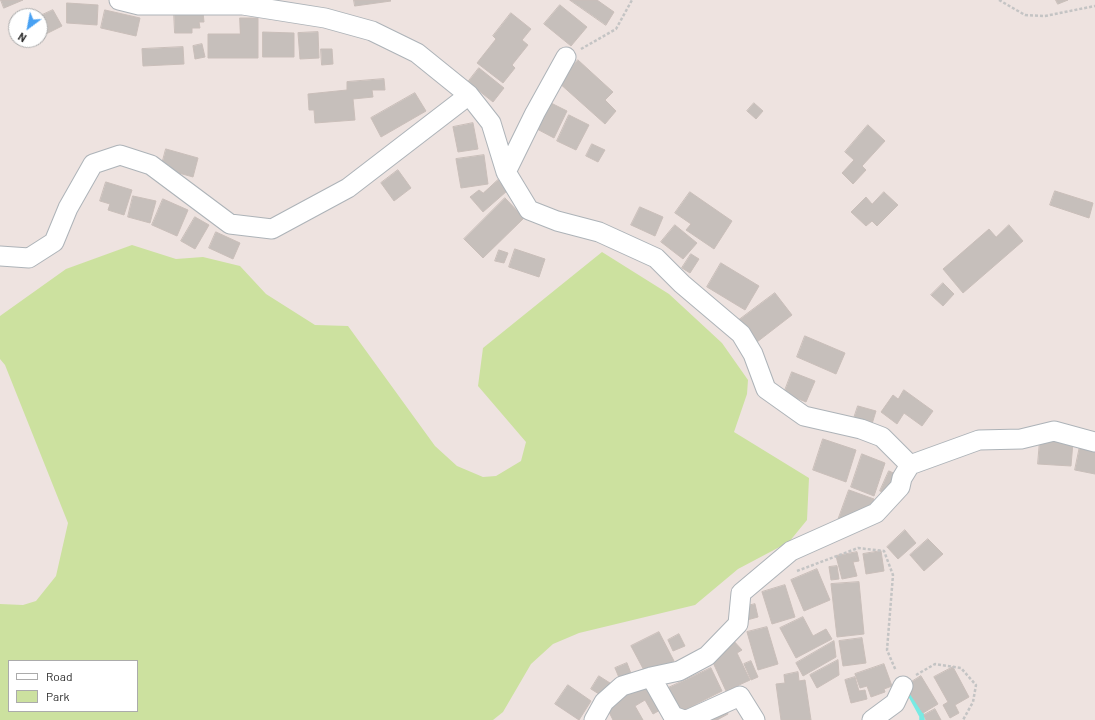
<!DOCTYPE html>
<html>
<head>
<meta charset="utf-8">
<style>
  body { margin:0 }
  #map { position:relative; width:1095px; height:720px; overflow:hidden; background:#eee3e0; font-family:Barlow,sans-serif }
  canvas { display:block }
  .legend { position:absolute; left:8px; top:660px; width:130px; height:52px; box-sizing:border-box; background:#fff; border:1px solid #ababab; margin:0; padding:5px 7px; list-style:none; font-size:12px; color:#2d2d2d }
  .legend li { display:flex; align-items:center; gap:8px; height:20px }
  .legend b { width:20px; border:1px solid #ababab }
  .north { position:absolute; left:8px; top:8px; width:40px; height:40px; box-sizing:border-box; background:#fff; border:1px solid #ababab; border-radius:50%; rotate:212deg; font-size:11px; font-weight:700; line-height:16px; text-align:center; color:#2d2d2d }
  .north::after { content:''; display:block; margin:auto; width:14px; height:18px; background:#48a1f3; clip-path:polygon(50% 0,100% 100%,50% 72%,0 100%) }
</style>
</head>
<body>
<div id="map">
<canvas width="1095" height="720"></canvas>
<ul class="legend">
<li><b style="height:5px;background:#fff"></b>Road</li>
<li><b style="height:11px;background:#cce19f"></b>Park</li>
</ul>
<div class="north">N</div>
</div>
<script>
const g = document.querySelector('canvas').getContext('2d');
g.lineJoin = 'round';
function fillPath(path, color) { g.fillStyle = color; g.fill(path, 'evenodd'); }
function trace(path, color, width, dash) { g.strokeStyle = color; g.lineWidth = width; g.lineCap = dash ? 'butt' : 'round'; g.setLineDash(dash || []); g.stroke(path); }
fillPath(new Path2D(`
  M 132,245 L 176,259 L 203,257 L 240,266 L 266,294 L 315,325 L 348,326 L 435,446 L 457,466 L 483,477 L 496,476 L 521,461 L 526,442 L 478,386 L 483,348 L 602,252 L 669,294 L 722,343 L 748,380 L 747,394 L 734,432 L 809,478 L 807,520 L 789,542 L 738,569 L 695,605 L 579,633 L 553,644 L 531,664 L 503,712 L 493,720 L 0,720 L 0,604 L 23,605 L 36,601 L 56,576 L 68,523 L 5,365 L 0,359 L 0,316 L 66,269 ZM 9,661 L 137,661 L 137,711 L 9,711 Z`), '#cce19f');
trace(new Path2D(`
  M 909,692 L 922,716 L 922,720`), '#78eae3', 5.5);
const building = new Path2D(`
  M 1,0 L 23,0 L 4,8 Z
  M 354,0 L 390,0 L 391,1 L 355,6 Z
  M 570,0 L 597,0 L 614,12 L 606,25 Z
  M 1056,0 L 1068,0 L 1058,4 Z
  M 67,3 L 98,5 L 97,25 L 67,23 Z
  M 560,5 L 587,27 L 571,46 L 544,24 Z
  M 53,10 L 62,26 L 40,37 L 40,16 Z
  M 105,10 L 140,18 L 136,36 L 101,28 Z
  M 174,12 L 203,12 L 204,22 L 199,22 L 200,28 L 192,28 L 192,33 L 175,33 Z
  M 511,13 L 531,29 L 522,40 L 528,45 L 512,65 L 515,68 L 503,83 L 477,63 L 496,39 L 493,36 Z
  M 240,18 L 258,18 L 258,58 L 208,58 L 208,34 L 240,34 Z
  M 263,32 L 294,33 L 294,57 L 263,57 Z
  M 318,32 L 319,58 L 300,59 L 298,33 Z
  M 202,44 L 205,57 L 195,59 L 193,46 Z
  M 183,47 L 184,64 L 143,66 L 142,49 Z
  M 321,49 L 332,49 L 333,64 L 322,65 Z
  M 578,60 L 613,92 L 605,100 L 616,111 L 605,124 L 558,82 Z
  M 479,68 L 504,88 L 493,102 L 468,82 Z
  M 384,79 L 385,90 L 372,90 L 373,97 L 353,99 L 355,120 L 315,123 L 314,110 L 309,110 L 308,94 L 347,90 L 347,82 Z
  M 415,93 L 426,111 L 381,137 L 371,118 Z
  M 551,103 L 567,111 L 554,138 L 537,129 Z
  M 754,103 L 763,111 L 756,119 L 747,111 Z
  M 569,115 L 589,125 L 576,150 L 557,141 Z
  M 473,123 L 478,149 L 458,152 L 453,127 Z
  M 868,125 L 885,141 L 862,166 L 866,170 L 853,184 L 842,173 L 854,160 L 845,152 Z
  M 592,144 L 605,150 L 598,162 L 586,156 Z
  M 166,149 L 198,158 L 193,177 L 161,168 Z
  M 484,155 L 488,184 L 461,188 L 456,159 Z
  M 398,170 L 411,188 L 394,201 L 381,183 Z
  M 498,180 L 507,191 L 483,212 L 470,197 L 479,190 L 483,193 Z
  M 106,182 L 132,190 L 124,215 L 108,210 L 110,204 L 100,201 Z
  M 1055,191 L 1093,203 L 1089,218 L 1050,205 Z
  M 690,192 L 732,221 L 714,249 L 686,230 L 691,224 L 675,213 Z
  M 884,192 L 898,205 L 877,226 L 872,221 L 866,226 L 851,212 L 866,197 L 872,204 Z
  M 133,196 L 156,201 L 150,223 L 128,217 Z
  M 505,198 L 524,218 L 483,258 L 464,239 Z
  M 163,199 L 188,210 L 177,236 L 152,225 Z
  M 640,207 L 663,217 L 655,236 L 631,225 Z
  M 195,217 L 209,225 L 195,249 L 181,241 Z
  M 675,225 L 697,243 L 683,259 L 661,242 Z
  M 1009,225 L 1023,241 L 963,293 L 943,269 L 989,229 L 996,237 Z
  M 216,232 L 240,243 L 233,259 L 209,248 Z
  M 515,249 L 545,259 L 539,277 L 509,267 Z
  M 499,250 L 508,253 L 504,263 L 495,261 Z
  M 691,254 L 699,259 L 690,273 L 682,268 Z
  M 721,263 L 759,286 L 745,310 L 707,287 Z
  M 943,283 L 954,294 L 943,306 L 931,295 Z
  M 775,293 L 792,315 L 757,342 L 739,320 Z
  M 805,336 L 845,353 L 836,374 L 797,357 Z
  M 792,372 L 815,381 L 806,402 L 784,393 Z
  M 904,390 L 933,411 L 922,426 L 904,413 L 897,424 L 881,412 L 893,395 L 898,399 Z
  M 858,406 L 876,411 L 872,424 L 854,418 Z
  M 823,439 L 856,450 L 846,482 L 813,470 Z
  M 1040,440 L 1073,442 L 1071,466 L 1038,464 Z
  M 1080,446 L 1095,448 L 1095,474 L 1075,470 Z
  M 862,454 L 885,463 L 874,496 L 851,487 Z
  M 889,471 L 898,475 L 889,495 L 880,491 Z
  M 849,490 L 874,499 L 869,511 L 838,520 Z
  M 905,530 L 916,543 L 898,559 L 887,547 Z
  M 928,539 L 943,554 L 924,571 L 910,555 Z
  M 881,551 L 884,571 L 866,574 L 863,554 Z
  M 857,552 L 859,561 L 853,562 L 857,576 L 842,579 L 836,556 Z
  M 837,566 L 839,579 L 831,580 L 829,567 Z
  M 817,569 L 830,600 L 804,611 L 791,580 Z
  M 859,582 L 864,634 L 837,637 L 831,584 Z
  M 785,585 L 795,617 L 772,624 L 762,592 Z
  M 755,604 L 758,617 L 747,620 L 744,607 Z
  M 803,617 L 813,636 L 826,629 L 832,639 L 796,658 L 780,628 Z
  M 767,627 L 778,664 L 758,670 L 747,632 Z
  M 659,632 L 674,661 L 647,676 L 631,646 Z
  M 679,634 L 685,646 L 673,651 L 668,640 Z
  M 862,638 L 866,663 L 843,666 L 839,641 Z
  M 732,639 L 742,650 L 737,653 L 750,680 L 726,691 L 711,658 Z
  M 834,641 L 836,657 L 803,676 L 796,663 Z
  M 838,660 L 839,675 L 817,688 L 810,675 Z
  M 751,661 L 758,677 L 751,680 L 744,664 Z
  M 627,663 L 632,676 L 620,680 L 615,668 Z
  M 884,664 L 892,686 L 884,689 L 885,692 L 871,697 L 867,686 L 860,688 L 855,674 Z
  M 953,667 L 969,697 L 955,705 L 959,713 L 950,718 L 943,705 L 948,702 L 934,677 Z
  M 711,668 L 722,691 L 678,713 L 666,689 Z
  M 798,672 L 799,681 L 805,680 L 811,720 L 781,720 L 776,684 L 785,683 L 784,675 Z
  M 599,676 L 610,683 L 602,696 L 591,689 Z
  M 921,676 L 938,704 L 923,713 L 905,686 Z
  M 855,677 L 859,691 L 865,690 L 867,699 L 851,703 L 845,680 Z
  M 648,683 L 662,709 L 653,714 L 645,700 L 635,706 L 643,720 L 613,720 L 606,706 Z
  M 568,685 L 591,701 L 579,720 L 555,704 Z
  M 725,707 L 728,714 L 717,720 L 695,720 Z
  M 935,709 L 941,720 L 926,720 L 924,715 Z`);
fillPath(building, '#c6bfbb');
trace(building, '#c9beb9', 1);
const minor = new Path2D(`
  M 119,0 L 139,5 L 243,5 L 325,18 L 372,31 L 417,53 L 469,95 L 491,123 L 506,172
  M 566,57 L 535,113 L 506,172 L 529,210 L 557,221 L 599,232 L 656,258 L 682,284 L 741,334 L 753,354 L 766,389 L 804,416 L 861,429 L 882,437 L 910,465
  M 0,256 L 29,258 L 54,242 L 68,208 L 93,164 L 120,155 L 151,165 L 230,224 L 272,229 L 348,188 L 469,95
  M 651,677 L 673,716 L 684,720
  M 594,720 L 604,702 L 622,686 L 651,677 L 679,671 L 707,656 L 738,624 L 741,593 L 791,551 L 876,513 L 900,487 L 902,478 L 910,465 L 979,440 L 1021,439 L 1054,431 L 1095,442
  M 687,720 L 740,696 L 755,720
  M 872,720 L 895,703 L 903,686`);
trace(minor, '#adb3b8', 21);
trace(new Path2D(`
  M 999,0 L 1025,15 L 1045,16 L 1095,6
  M 581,49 L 616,29 L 632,0
  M 797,571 L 858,548 L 884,551 L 893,575 L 887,650 L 896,671
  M 916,675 L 935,664 L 961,668 L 976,685 L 973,702 L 963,720`), '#c4c4c4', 2.5, [3, 2]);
trace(minor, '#fff', 19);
</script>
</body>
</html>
